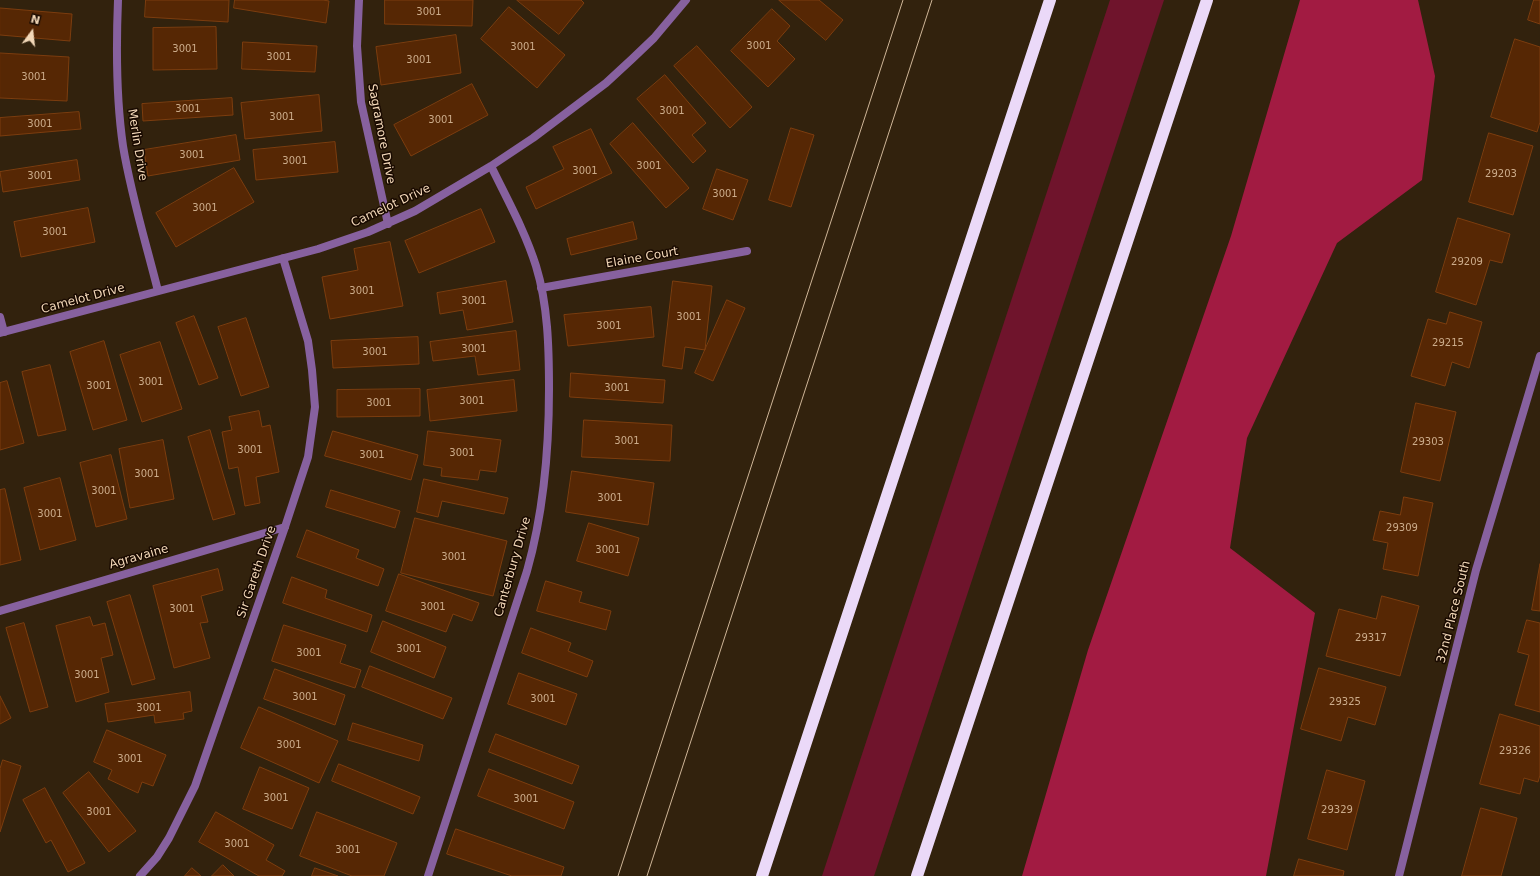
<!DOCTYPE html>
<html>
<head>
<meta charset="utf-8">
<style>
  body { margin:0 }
  #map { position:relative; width:1540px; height:876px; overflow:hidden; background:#32220d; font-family:"DejaVu Sans",sans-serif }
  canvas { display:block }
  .north { position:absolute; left:12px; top:12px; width:40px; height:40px; -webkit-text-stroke:3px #190a00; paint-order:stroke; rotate:15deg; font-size:11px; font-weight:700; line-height:16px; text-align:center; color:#f3d8b8 }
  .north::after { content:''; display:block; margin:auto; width:14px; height:18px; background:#f3d8b8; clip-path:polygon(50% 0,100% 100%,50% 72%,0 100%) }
</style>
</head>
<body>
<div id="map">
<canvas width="1540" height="876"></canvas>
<div class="north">N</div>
</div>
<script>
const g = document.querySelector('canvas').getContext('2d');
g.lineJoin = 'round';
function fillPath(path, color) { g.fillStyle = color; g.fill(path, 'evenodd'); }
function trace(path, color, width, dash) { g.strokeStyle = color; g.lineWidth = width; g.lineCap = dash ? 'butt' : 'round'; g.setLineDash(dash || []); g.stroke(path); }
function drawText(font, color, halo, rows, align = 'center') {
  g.font = font + ' "DejaVu Sans",sans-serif'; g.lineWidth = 3; g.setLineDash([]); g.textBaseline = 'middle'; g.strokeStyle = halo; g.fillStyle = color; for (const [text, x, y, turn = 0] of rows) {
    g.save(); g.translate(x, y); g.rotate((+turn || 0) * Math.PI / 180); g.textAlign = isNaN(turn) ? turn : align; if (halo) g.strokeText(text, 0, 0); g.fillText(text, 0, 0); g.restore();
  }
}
fillPath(new Path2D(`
  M 1110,0 L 1164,0 L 874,876 L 822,876 Z`), '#6f142c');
fillPath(new Path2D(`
  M 1300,0 L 1418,0 L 1435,76 L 1422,180 L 1337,243 L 1247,438 L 1230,548 L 1315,613 L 1266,876 L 1022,876 L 1088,650 L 1231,236 Z`), '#a21b42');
const building = new Path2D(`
  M 146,0 L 229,0 L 228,22 L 145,17 Z
  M 235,0 L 323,0 L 329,1 L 326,23 L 234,8 Z
  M 385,0 L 473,0 L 472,26 L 385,24 Z
  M 517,0 L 581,0 L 584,3 L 559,34 Z
  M 779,0 L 819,0 L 843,20 L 826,40 Z
  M 1534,0 L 1540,0 L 1540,24 L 1528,20 Z
  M 509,7 L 565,55 L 537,88 L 481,39 Z
  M 0,8 L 72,14 L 70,41 L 0,35 Z
  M 772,9 L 790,26 L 777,41 L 795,59 L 768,87 L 731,51 Z
  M 216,27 L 217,69 L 153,70 L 153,28 Z
  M 456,35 L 461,73 L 381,85 L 376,47 Z
  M 1515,39 L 1540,47 L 1540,122 L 1537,132 L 1491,117 Z
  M 243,42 L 317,46 L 315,72 L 242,69 Z
  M 697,46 L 752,107 L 730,128 L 674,66 Z
  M 0,53 L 69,57 L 67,101 L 0,98 Z
  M 665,75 L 706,123 L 692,135 L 706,151 L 693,163 L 637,99 Z
  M 472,84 L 488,115 L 411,156 L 394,125 Z
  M 319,95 L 322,131 L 245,139 L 241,103 Z
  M 232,98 L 233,115 L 143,121 L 142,104 Z
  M 79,112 L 81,129 L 0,136 L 0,118 Z
  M 633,123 L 689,188 L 666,208 L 610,144 Z
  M 791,128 L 814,135 L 791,207 L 769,200 Z
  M 591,129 L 612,173 L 536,209 L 526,187 L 564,169 L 553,147 Z
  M 1489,133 L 1533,146 L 1513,215 L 1469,202 Z
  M 236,135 L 240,160 L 148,176 L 144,150 Z
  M 335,142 L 338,172 L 256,180 L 253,150 Z
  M 77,160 L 80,180 L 3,192 L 0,172 Z
  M 234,168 L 254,202 L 176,247 L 156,213 Z
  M 717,169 L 748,180 L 733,220 L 703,209 Z
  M 88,208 L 95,242 L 21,257 L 14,222 Z
  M 481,209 L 495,242 L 419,273 L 405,241 Z
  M 1458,218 L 1510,234 L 1502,263 L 1490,260 L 1476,305 L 1436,292 Z
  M 633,222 L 637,239 L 571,255 L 567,239 Z
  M 390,242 L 403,306 L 330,319 L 322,277 L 358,270 L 354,249 Z
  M 506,281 L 513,322 L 467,330 L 463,310 L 440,314 L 437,293 Z
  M 673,281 L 712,286 L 705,350 L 685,347 L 682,369 L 663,366 Z
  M 727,300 L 745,308 L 713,381 L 695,373 Z
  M 651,307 L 654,337 L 568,346 L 564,315 Z
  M 1450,312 L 1482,322 L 1469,368 L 1452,362 L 1445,386 L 1411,376 L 1428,319 L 1446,324 Z
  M 194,316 L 218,378 L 199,385 L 176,323 Z
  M 246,318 L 269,387 L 241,396 L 218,327 Z
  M 516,331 L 520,370 L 478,375 L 475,356 L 433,361 L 430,342 Z
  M 418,337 L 419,364 L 333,368 L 331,341 Z
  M 104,341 L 127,420 L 93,430 L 70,352 Z
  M 160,342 L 182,409 L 142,422 L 120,355 Z
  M 50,365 L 66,430 L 38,436 L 22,372 Z
  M 571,373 L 665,380 L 663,403 L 570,397 Z
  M 514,380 L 517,411 L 430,421 L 427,390 Z
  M 7,381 L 24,443 L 0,450 L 0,383 Z
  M 420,389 L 420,416 L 337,417 L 337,390 Z
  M 1416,403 L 1456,412 L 1440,481 L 1401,472 Z
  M 259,411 L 262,427 L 270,425 L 279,472 L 256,477 L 260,503 L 245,506 L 238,467 L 229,469 L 222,432 L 232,430 L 229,417 Z
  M 584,420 L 672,425 L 670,461 L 582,457 Z
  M 210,430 L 235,514 L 213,520 L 188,437 Z
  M 333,431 L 418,455 L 411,480 L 325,456 Z
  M 428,431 L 501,440 L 496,472 L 480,470 L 478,480 L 441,476 L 442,468 L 424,465 Z
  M 163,440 L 174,499 L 130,508 L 119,449 Z
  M 111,455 L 127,519 L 96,527 L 80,463 Z
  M 572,471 L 654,483 L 648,525 L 566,512 Z
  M 60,478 L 76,540 L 40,550 L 24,488 Z
  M 424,479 L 508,498 L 504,514 L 442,501 L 438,517 L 417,512 Z
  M 5,489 L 21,560 L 0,565 L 0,490 Z
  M 331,490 L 400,511 L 395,528 L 326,507 Z
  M 1404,497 L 1433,503 L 1418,576 L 1383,569 L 1388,543 L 1373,540 L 1380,511 L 1400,515 Z
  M 415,518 L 507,541 L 493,596 L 401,573 Z
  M 589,523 L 639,538 L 628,576 L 577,561 Z
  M 307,530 L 359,550 L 356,558 L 384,569 L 378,586 L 297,557 Z
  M 1540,564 L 1540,611 L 1532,610 Z
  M 218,569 L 223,590 L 201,596 L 208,622 L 200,623 L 210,658 L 174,668 L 153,586 Z
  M 399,574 L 479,603 L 472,621 L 453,614 L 446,632 L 386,611 Z
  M 292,577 L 327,590 L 325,598 L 372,615 L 367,632 L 283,603 Z
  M 546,581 L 582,592 L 579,602 L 611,611 L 606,630 L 537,611 Z
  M 130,595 L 155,679 L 132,685 L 107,602 Z
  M 1382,596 L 1419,606 L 1400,676 L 1326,656 L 1339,609 L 1376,619 Z
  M 90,617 L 93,626 L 105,623 L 113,655 L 101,658 L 109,692 L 76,702 L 56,626 Z
  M 1527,620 L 1540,623 L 1540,712 L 1515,705 L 1529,655 L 1518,652 Z
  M 383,621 L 446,647 L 434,678 L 371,652 Z
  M 24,623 L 48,707 L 30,712 L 6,628 Z
  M 284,625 L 346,645 L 340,663 L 361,670 L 355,688 L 272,661 Z
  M 531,628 L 571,643 L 568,651 L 593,661 L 587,677 L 522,653 Z
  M 370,666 L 452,698 L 443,719 L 362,687 Z
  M 1319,668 L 1386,687 L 1375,725 L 1348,717 L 1341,741 L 1301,729 Z
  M 275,669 L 345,695 L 335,725 L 264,699 Z
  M 519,673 L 577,694 L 566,725 L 508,704 Z
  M 190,692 L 192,711 L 183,713 L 184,719 L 155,723 L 154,715 L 108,722 L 105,704 Z
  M 0,696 L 11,718 L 0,724 Z
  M 259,707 L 338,741 L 319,783 L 241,748 Z
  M 1500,714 L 1540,726 L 1540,775 L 1538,782 L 1524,778 L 1520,794 L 1480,784 Z
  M 353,723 L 423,745 L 419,761 L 348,740 Z
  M 107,730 L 166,755 L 153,786 L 142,782 L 138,793 L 108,779 L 112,770 L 94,762 Z
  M 496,734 L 579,766 L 572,784 L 489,752 Z
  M 3,760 L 21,766 L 0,832 L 0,769 Z
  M 339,764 L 420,797 L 413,814 L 332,781 Z
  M 260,767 L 309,788 L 292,829 L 243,809 Z
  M 489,769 L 574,802 L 564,829 L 478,796 Z
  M 1327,770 L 1365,781 L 1347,850 L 1308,839 Z
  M 89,772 L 136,831 L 109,852 L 63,793 Z
  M 45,788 L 85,863 L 68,872 L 51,840 L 46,843 L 23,800 Z
  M 1481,808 L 1517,818 L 1501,876 L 1462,876 Z
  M 216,812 L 274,845 L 266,860 L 285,871 L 282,876 L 259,876 L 199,842 Z
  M 317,812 L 397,843 L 384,876 L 352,876 L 300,856 Z
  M 456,829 L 564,867 L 561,876 L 512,876 L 447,854 Z
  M 1299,859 L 1344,871 L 1343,876 L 1294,876 Z
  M 223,865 L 234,876 L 212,876 Z
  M 192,868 L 201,876 L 185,876 Z
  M 315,868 L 338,876 L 312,876 Z`);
fillPath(building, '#562704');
trace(building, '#7c3d0f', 1);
trace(new Path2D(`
  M 0,317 L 4,332`), '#87619f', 8);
trace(new Path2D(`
  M 118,0 C 116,49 116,98 123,146 C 131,195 146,243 158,291
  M 359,0 L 357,46 L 361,102 L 388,224
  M 541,288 L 747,251
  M 0,333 L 318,249 L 368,232 L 415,211 L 491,166 L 533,138 L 606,83 L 632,59 L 654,38 L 686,0
  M 0,611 L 285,527
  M 140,876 L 157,857 L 169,838 L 195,786 L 285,527 L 308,457 L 315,407 L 312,370 L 308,341 L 283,258
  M 428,876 L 527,571 C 544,511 549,451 549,389 C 549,348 548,305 536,266 C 525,231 507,199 491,166
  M 1399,876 L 1476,570 L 1540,356`), '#87619f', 8);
trace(new Path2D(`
  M 762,876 L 1050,0
  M 917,876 L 1207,0`), '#ebd9f8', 12);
trace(new Path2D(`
  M 618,876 L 903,0
  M 647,876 L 932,0`), '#cfb698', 1);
drawText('10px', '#ccac8b', null, [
  ["3001",429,12],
  ["3001",759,46],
  ["3001",523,47],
  ["3001",185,49],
  ["3001",279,57],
  ["3001",419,60],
  ["3001",34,77],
  ["3001",188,109],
  ["3001",672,111],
  ["3001",282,117],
  ["3001",441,120],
  ["3001",40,124],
  ["3001",192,155],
  ["3001",295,161],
  ["3001",649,166],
  ["3001",585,171],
  ["29203",1501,174],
  ["3001",40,176],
  ["3001",725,194],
  ["3001",205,208],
  ["3001",55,232],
  ["29209",1467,262],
  ["3001",362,291],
  ["3001",474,301],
  ["3001",689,317],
  ["3001",609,326],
  ["29215",1448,343],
  ["3001",474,349],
  ["3001",375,352],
  ["3001",151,382],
  ["3001",99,386],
  ["3001",617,388],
  ["3001",472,401],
  ["3001",379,403],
  ["3001",627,441],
  ["29303",1428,442],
  ["3001",250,450],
  ["3001",462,453],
  ["3001",372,455],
  ["3001",147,474],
  ["3001",104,491],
  ["3001",610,498],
  ["3001",50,514],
  ["29309",1402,528],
  ["3001",608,550],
  ["3001",454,557],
  ["3001",433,607],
  ["3001",182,609],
  ["29317",1371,638],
  ["3001",409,649],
  ["3001",309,653],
  ["3001",87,675],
  ["3001",305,697],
  ["3001",543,699],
  ["29325",1345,702],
  ["3001",149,708],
  ["3001",289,745],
  ["29326",1515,751],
  ["3001",130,759],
  ["3001",276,798],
  ["3001",526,799],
  ["29329",1337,810],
  ["3001",99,812],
  ["3001",237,844],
  ["3001",348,850]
]);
drawText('12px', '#f3d8b8', '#190a00', [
  ["Sagramore Drive",381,134,79],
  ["Merlin Drive",137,145,81],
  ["Camelot Drive",391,206,-25],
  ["Elaine Court",642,258,-10],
  ["Camelot Drive",83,299,-15],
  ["Agravaine",139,557,-16],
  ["Canterbury Drive",513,567,-74],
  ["Sir Gareth Drive",257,572,-71],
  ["32nd Place South",1454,612,-76]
]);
</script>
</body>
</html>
